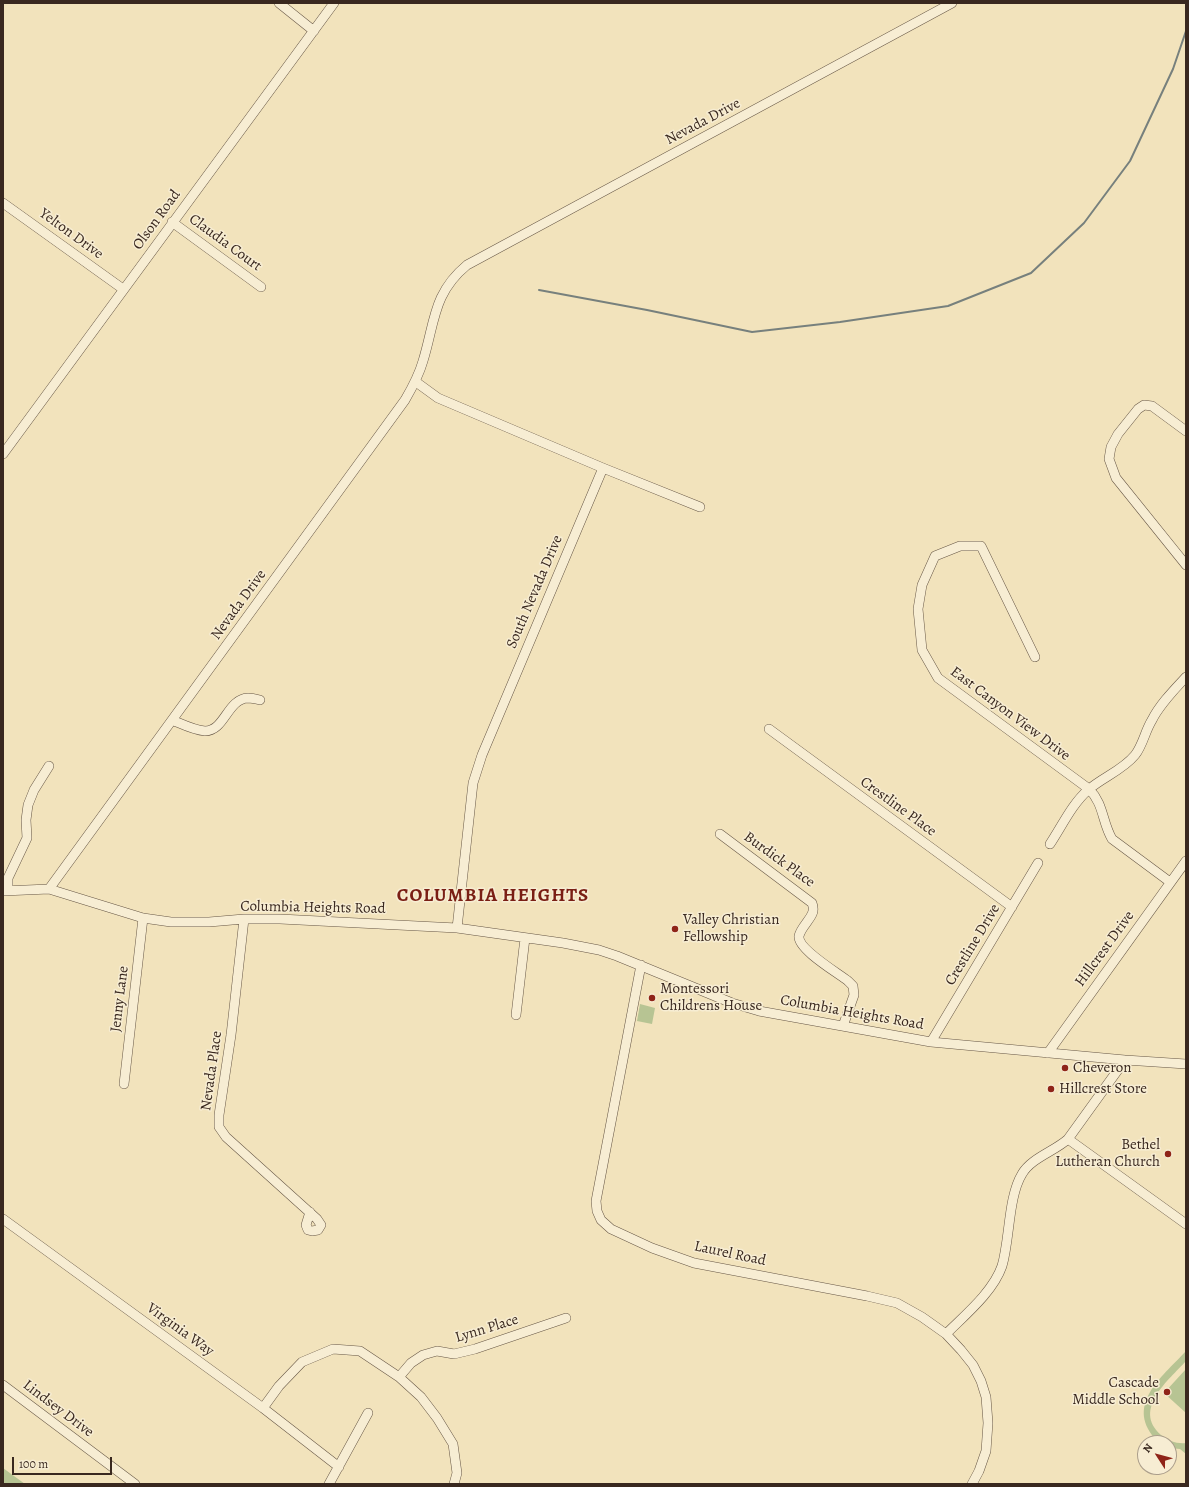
<!DOCTYPE html>
<html>
<head>
<meta charset="utf-8">
<style>
  body { margin:0 }
  #map { position:relative; width:1189px; height:1487px; overflow:hidden; background:#f2e3bc; font-family:Alegreya,serif }
  canvas { display:block }
  .frame { position:absolute; inset:0; border:4px solid #39281f; pointer-events:none }
  .north { position:absolute; left:1137px; top:1435px; width:40px; height:40px; box-sizing:border-box; background:#f7edd3; border:1px solid #ab9e8b; border-radius:50%; rotate:306deg; font-size:11px; font-weight:700; line-height:16px; text-align:center; color:#39281f }
  .north::after { content:''; display:block; margin:auto; width:14px; height:18px; background:#8f2418; clip-path:polygon(50% 0,100% 100%,50% 72%,0 100%) }
  .scale { position:absolute; left:12px; top:1457px; width:100px; height:18px; box-sizing:border-box; border:2px solid #39281f; border-top:0; padding-left:5px; font-size:12px; line-height:14px; white-space:nowrap; color:#39281f; -webkit-text-stroke:3px #f7edd3; paint-order:stroke }
</style>
</head>
<body>
<div id="map">
<canvas width="1189" height="1487"></canvas>
<div class="frame"></div>
<div class="north">N</div>
<div class="scale">100 m</div>
</div>
<script>
const g = document.querySelector('canvas').getContext('2d');
g.lineJoin = 'round';
function fillPath(path, color) { g.fillStyle = color; g.fill(path, 'evenodd'); }
function trace(path, color, width, dash) { g.strokeStyle = color; g.lineWidth = width; g.lineCap = dash ? 'butt' : 'round'; g.setLineDash(dash || []); g.stroke(path); }
function drawText(font, color, halo, rows, align = 'center') {
  g.font = font + ' Alegreya,serif'; g.lineWidth = 3; g.setLineDash([]); g.textBaseline = 'middle'; g.strokeStyle = halo; g.fillStyle = color; for (const [text, x, y, turn = 0] of rows) {
    g.save(); g.translate(x, y); g.rotate((+turn || 0) * Math.PI / 180); g.textAlign = isNaN(turn) ? turn : align; if (halo) g.strokeText(text, 0, 0); g.fillText(text, 0, 0); g.restore();
  }
}
fillPath(new Path2D(`
  M 640,1004 L 655,1008 L 652,1024 L 637,1021 Z
  M 1186,1351 L 1186,1361 C 1169,1380 1132,1409 1161,1435 C 1168,1441 1177,1444 1186,1443 L 1186,1454 L 1180,1449 L 1169,1448 L 1169,1443 L 1158,1442 C 1123,1406 1161,1378 1186,1351 Z
  M 1186,1369 L 1186,1413 L 1164,1393 Z
  M 3,1468 L 25,1484 L 3,1484 Z`), '#b7c493');
trace(new Path2D(`
  M 539,290 L 647,310 L 752,332 L 840,322 L 948,306 L 1031,273 L 1084,223 L 1130,161 L 1173,69 L 1186,31`), '#77807d', 2);
const minor = new Path2D(`
  M 279,3 L 314,31
  M 3,203 L 123,289
  M 172,222 L 261,287
  M 416,382 L 438,398 L 603,468 L 700,507
  M 1186,431 L 1152,406 L 1144,405 L 1138,409 L 1118,434 L 1111,447 L 1109,459 L 1116,478 L 1186,565
  M 3,454 L 334,3
  M 1035,657 L 981,546 L 960,546 L 935,556 L 922,585 L 918,609 L 922,650 L 938,678 L 1089,789 C 1104,804 1102,822 1112,839 L 1170,882
  M 172,720 C 182,724 193,730 205,731 C 225,731 227,699 248,698 C 252,698 256,699 260,700
  M 769,729 L 1012,907
  M 720,834 L 812,903 C 815,911 812,915 807,922 C 804,926 800,931 799,936 C 797,949 838,973 848,981 L 853,986 L 854,995 L 843,1026
  M 1050,844 C 1062,826 1072,804 1088,790 C 1103,777 1123,770 1135,755 C 1143,745 1145,731 1152,720 C 1160,704 1174,690 1186,677
  M 49,889 L 405,400 C 412,388 419,375 423,361 C 435,322 433,293 467,265 L 952,3
  M 8,890 L 8,878 L 27,838 L 26,820 L 28,805 L 34,790 L 49,766
  M 3,891 L 49,889 L 143,918 L 171,922 L 209,922 L 244,919 L 280,919 L 457,928 L 563,943 L 599,950 L 617,956 L 732,1003 L 759,1011 L 931,1042 L 1125,1060 L 1186,1064
  M 244,919 L 231,1035 L 219,1115 L 219,1127 L 226,1137 L 317,1219 L 321,1225 L 318,1230 L 312,1231 L 308,1230 L 306,1225 L 310,1212
  M 457,928 L 473,783 L 482,755 L 603,468
  M 641,965 L 596,1201 L 597,1211 L 601,1220 L 611,1229 L 652,1248 L 694,1263 L 867,1296 L 897,1303 L 922,1317 L 946,1334 L 961,1350 L 973,1365 L 981,1381 L 986,1397 L 988,1423 L 986,1451 L 979,1471 L 972,1484
  M 516,1015 L 525,938
  M 931,1042 L 1038,863
  M 1048,1053 L 1186,861
  M 124,1084 L 143,918
  M 1068,1139 L 1186,1224
  M 3,1219 L 263,1408 L 339,1467
  M 946,1334 C 965,1315 993,1292 1002,1266 C 1010,1239 1008,1197 1022,1174 C 1031,1158 1055,1151 1068,1139 L 1125,1060
  M 399,1377 L 411,1363 L 423,1355 L 437,1351 L 454,1354 L 475,1349 L 566,1318
  M 3,1385 L 135,1484
  M 263,1408 L 279,1386 L 302,1362 L 333,1349 L 360,1351 L 399,1377 L 421,1397 L 437,1418 L 453,1444 L 457,1473 L 454,1484
  M 329,1484 L 368,1413`);
trace(minor, '#675746', 10);
trace(minor, '#f7edd3', 9);
for (const [x, y, r, color] of [
  [675,929,4,"#8f2418"],
  [652,998,4,"#8f2418"],
  [1065,1068,4,"#8f2418"],
  [1051,1089,4,"#8f2418"],
  [1168,1154,4,"#8f2418"],
  [1167,1392,4,"#8f2418"]
]) { const dot = new Path2D(); dot.arc(x, y, r, 0, 2 * Math.PI); g.fillStyle = color; g.fill(dot); trace(dot, '#f7edd3', 1.5); }
drawText('15px', '#39281f', '#f7edd3', [
  ["Nevada Drive",703,122,-28],
  ["Olson Road",157,220,-54],
  ["Yelton Drive",71,234,36],
  ["Claudia Court",225,243,36],
  ["South Nevada Drive",535,592,-67],
  ["Nevada Drive",239,605,-54],
  ["East Canyon View Drive",1010,714,37],
  ["Crestline Place",898,807,36],
  ["Burdick Place",779,860,36],
  ["Columbia Heights Road",313,908,1],
  ["Crestline Drive",973,945,-59],
  ["Hillcrest Drive",1105,949,-54],
  ["Jenny Lane",120,999,-83],
  ["Columbia Heights Road",852,1013,10],
  ["Nevada Place",212,1071,-82],
  ["Laurel Road",730,1254,12],
  ["Lynn Place",487,1329,-17],
  ["Virginia Way",180,1330,36],
  ["Lindsey Drive",58,1409,37]
]);
drawText('15px', '#39281f', '#f7edd3', [
  ["Valley Christian",683,920],
  ["Fellowship",683,937],
  ["Montessori",660,989],
  ["Childrens House",660,1006],
  ["Cheveron",1073,1068],
  ["Hillcrest Store",1059,1089],
  ["Bethel",1160,1145,"right"],
  ["Lutheran Church",1160,1162,"right"],
  ["Cascade",1159,1383,"right"],
  ["Middle School",1159,1400,"right"]
], 'left');
g.letterSpacing = '1px';
drawText('bold 19px', '#7a1f14', '#f7edd3', [
  ["COLUMBIA HEIGHTS",493,896]
]);
g.letterSpacing = '0px';
</script>
</body>
</html>
